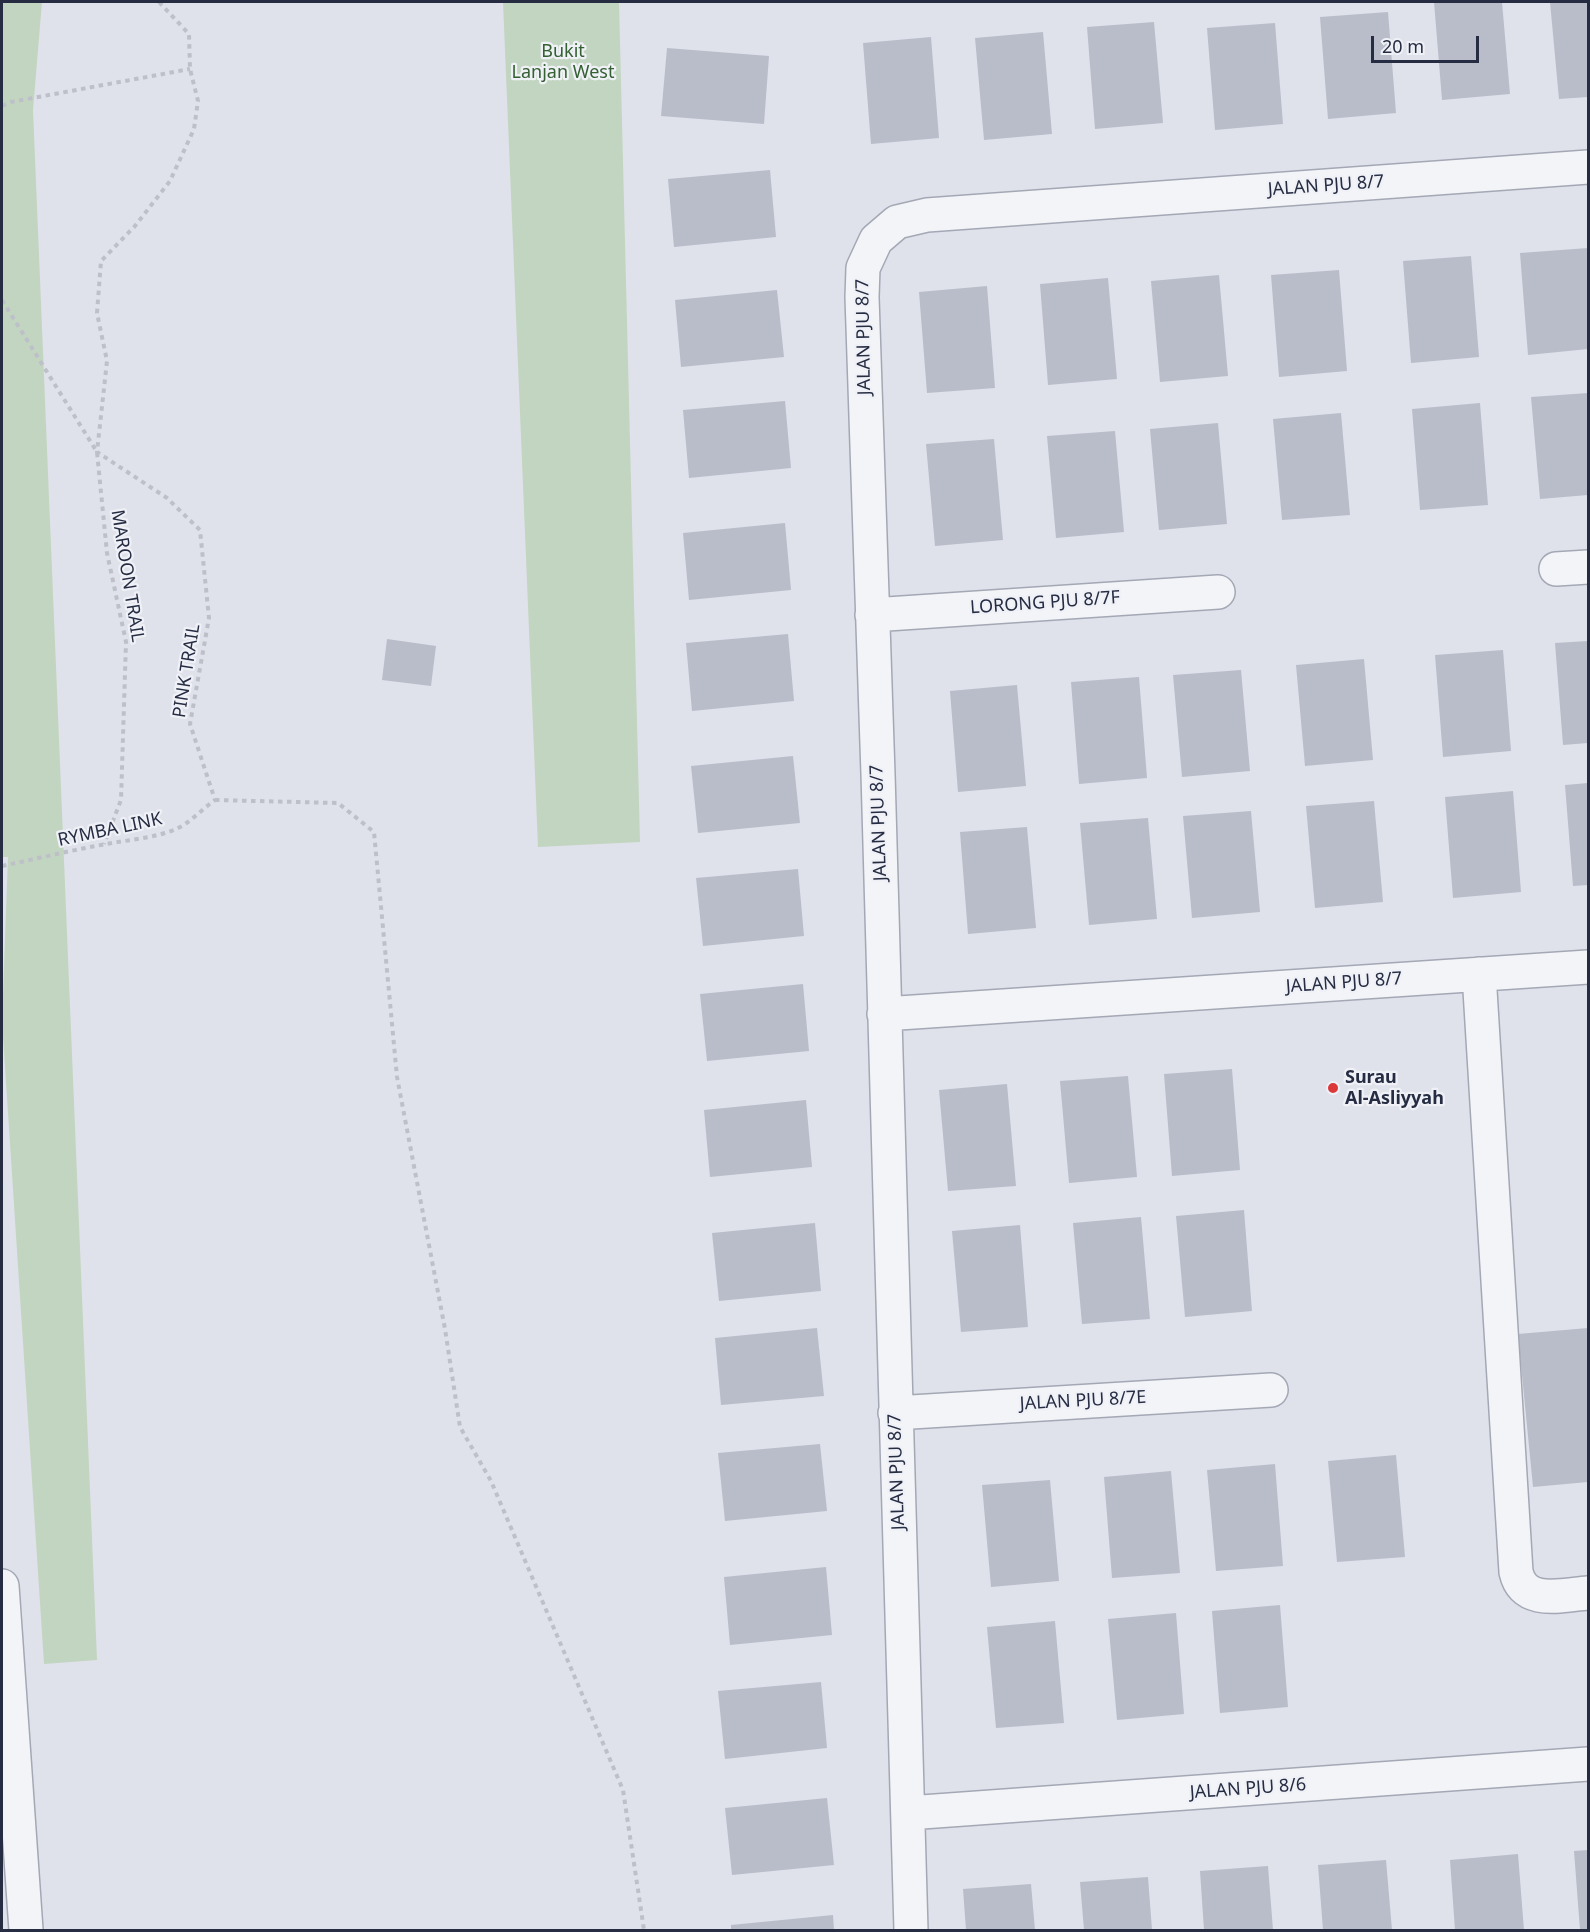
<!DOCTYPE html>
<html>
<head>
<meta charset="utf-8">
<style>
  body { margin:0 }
  #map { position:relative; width:1590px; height:1932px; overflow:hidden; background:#dfe2ea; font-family:"Noto Sans",sans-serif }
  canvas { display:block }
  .frame { position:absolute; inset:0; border:3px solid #262d43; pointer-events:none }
  .scale { position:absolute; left:1371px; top:36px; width:108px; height:27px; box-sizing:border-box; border:3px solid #262d43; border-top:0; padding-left:8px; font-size:18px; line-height:21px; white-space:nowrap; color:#262d43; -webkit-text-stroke:4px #eff1f7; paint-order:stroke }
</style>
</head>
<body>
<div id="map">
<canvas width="1590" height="1932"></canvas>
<div class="frame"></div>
<div class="scale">20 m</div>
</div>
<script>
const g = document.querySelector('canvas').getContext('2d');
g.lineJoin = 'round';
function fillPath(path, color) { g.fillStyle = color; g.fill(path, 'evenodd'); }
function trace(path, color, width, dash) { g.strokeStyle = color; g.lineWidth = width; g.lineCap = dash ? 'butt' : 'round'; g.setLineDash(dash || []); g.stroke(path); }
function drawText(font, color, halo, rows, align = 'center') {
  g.font = font + ' "Noto Sans",sans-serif'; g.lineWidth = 4.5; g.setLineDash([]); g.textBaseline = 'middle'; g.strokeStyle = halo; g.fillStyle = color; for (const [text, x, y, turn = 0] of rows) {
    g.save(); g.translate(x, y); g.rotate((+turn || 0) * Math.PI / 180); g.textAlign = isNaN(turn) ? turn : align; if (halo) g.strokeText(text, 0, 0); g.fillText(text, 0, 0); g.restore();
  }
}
fillPath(new Path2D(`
  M 2,2 L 42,2 L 33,110 L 97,1660 L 44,1664 L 2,1021 L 8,857 L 2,857 Z
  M 503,2 L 619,2 L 640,842 L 538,847 Z`), '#c2d5c0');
fillPath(new Path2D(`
  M 1434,2 L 1502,2 L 1510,94 L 1442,100 Z
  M 1550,2 L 1588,2 L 1588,97 L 1559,99 Z
  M 1388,12 L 1396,113 L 1328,119 L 1320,17 Z
  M 1154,22 L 1163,123 L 1095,129 L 1087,27 Z
  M 1275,23 L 1283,124 L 1215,130 L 1207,28 Z
  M 1043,32 L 1052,134 L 984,140 L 975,38 Z
  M 931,37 L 939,138 L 871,144 L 863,43 Z
  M 667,48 L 769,56 L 764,124 L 661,116 Z
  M 770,170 L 776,237 L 674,247 L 668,179 Z
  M 1588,248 L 1588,349 L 1528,355 L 1520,253 Z
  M 1471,256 L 1479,357 L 1411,363 L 1403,261 Z
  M 1339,270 L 1347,371 L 1279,377 L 1271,275 Z
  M 1219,275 L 1228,376 L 1160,382 L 1151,281 Z
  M 1108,278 L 1117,379 L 1048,385 L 1040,284 Z
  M 987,286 L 995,388 L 927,393 L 919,292 Z
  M 777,290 L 784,357 L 681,367 L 675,300 Z
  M 1588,393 L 1588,495 L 1540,499 L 1531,397 Z
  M 785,401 L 791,468 L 689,478 L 683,410 Z
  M 1480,403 L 1488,505 L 1420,510 L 1412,409 Z
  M 1341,413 L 1350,515 L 1282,520 L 1273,419 Z
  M 1218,423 L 1227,524 L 1159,530 L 1150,429 Z
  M 1115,431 L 1124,532 L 1056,538 L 1047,436 Z
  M 994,439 L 1003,540 L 935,546 L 926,444 Z
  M 785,523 L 791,590 L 689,600 L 683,533 Z
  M 788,634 L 794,701 L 692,711 L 686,643 Z
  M 387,639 L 436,646 L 431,686 L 382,680 Z
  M 1588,641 L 1588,743 L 1563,745 L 1555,643 Z
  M 1503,650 L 1511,751 L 1443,757 L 1435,655 Z
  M 1364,659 L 1373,760 L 1305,766 L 1296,665 Z
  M 1241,670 L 1250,771 L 1182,777 L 1173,675 Z
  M 1139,677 L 1147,778 L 1079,784 L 1071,682 Z
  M 1017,685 L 1026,786 L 958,792 L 950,691 Z
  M 793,756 L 800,823 L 698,833 L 691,766 Z
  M 1588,783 L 1588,885 L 1573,886 L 1565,785 Z
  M 1513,791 L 1521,892 L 1453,898 L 1445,797 Z
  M 1374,801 L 1383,902 L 1315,908 L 1306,806 Z
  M 1251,811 L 1260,912 L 1192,918 L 1183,816 Z
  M 1148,818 L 1157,919 L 1089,925 L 1080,823 Z
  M 1027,827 L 1036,928 L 968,934 L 960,832 Z
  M 798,869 L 804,936 L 703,946 L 696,878 Z
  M 803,984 L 809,1051 L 707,1061 L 700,994 Z
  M 1232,1069 L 1240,1170 L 1172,1176 L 1164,1074 Z
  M 1128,1076 L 1137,1177 L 1069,1183 L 1060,1081 Z
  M 1007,1084 L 1016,1186 L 948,1191 L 939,1090 Z
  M 806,1100 L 812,1167 L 710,1177 L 704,1110 Z
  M 1244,1210 L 1252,1311 L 1185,1317 L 1176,1216 Z
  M 1141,1217 L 1150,1319 L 1082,1324 L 1073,1223 Z
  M 815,1223 L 821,1291 L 719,1301 L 712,1233 Z
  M 1020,1225 L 1028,1327 L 961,1332 L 952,1231 Z
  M 817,1328 L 824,1396 L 721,1405 L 715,1338 Z
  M 1588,1328 L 1588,1482 L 1533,1487 L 1518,1334 Z
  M 820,1444 L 827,1511 L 725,1521 L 718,1453 Z
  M 1396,1455 L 1405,1557 L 1337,1562 L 1328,1461 Z
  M 1275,1464 L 1283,1566 L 1216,1571 L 1207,1470 Z
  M 1171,1471 L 1180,1573 L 1112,1578 L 1104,1477 Z
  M 1050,1480 L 1059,1581 L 991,1587 L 982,1485 Z
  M 826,1567 L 832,1635 L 730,1645 L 724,1577 Z
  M 1280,1605 L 1288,1707 L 1220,1713 L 1212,1611 Z
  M 1176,1613 L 1184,1714 L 1117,1720 L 1108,1619 Z
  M 1055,1621 L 1064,1723 L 996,1728 L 987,1627 Z
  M 821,1682 L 827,1748 L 725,1759 L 718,1691 Z
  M 827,1798 L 834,1865 L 732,1875 L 725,1808 Z
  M 1588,1850 L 1588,1930 L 1580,1930 L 1574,1851 Z
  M 1518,1854 L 1524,1930 L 1455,1930 L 1450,1860 Z
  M 1386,1860 L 1392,1930 L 1323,1930 L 1318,1865 Z
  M 1268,1866 L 1273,1930 L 1204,1930 L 1200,1871 Z
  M 1148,1877 L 1152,1930 L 1084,1930 L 1080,1882 Z
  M 1031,1884 L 1035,1930 L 966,1930 L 963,1889 Z
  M 833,1915 L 834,1930 L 731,1930 L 731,1925 Z`), '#b9bdca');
const minor = new Path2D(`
  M 1556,569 L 1588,567
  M 872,615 L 1218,592
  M 1479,974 L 1516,1572 C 1524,1606 1561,1595 1588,1593
  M 884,1014 L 1588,967
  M 895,1413 L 1271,1390
  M 2,1586 L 26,1930
  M 908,1813 L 1588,1764
  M 911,1930 L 878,774 L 862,297 L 863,268 L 876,240 L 897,222 L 927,215 L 1588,167`);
trace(minor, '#a4a8b5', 36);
trace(new Path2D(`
  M 159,2 L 189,34 L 190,69 L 198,101 L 194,129 L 170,181 L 135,226 L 101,261 L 97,313 L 107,361 L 97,452 L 167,498 L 200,530 L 209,618 L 190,724 L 215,800
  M 2,106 L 11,102 L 190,69
  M 2,300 L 97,452 L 107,553 L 126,642 L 121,800 L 104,844
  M 215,800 L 338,803 L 374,832 L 397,1077 L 445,1329 L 460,1427 L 491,1481 L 623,1790 L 644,1930
  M 2,866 C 35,859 68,851 101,845 C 125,840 150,839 174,830 C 189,824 201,810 215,800`), '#bec0c9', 4, [4.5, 4.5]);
trace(minor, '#f3f4f8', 33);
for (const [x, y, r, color] of [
  [1333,1088,6,"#db3839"]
]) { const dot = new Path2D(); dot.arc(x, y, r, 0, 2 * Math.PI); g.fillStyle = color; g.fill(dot); trace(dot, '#eff1f7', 2); }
drawText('18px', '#346032', '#eff1f7', [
  ["Bukit",563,52],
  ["Lanjan West",563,73]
]);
drawText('18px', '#262d43', '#eff1f7', [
  ["JALAN PJU 8/7",1326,186,-4],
  ["JALAN PJU 8/7",864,337,-91],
  ["MAROON TRAIL",127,576,81],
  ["LORONG PJU 8/7F",1045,603,-4],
  ["PINK TRAIL",187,671,-81],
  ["JALAN PJU 8/7",879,823,-92],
  ["RYMBA LINK",110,830,-12],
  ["JALAN PJU 8/7",1344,983,-4],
  ["JALAN PJU 8/7E",1083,1401,-3],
  ["JALAN PJU 8/7",897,1472,-92],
  ["JALAN PJU 8/6",1248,1789,-4]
]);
drawText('bold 18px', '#262d43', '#eff1f7', [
  ["Surau",1345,1078],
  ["Al-Asliyyah",1345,1099]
], 'left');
</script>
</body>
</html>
